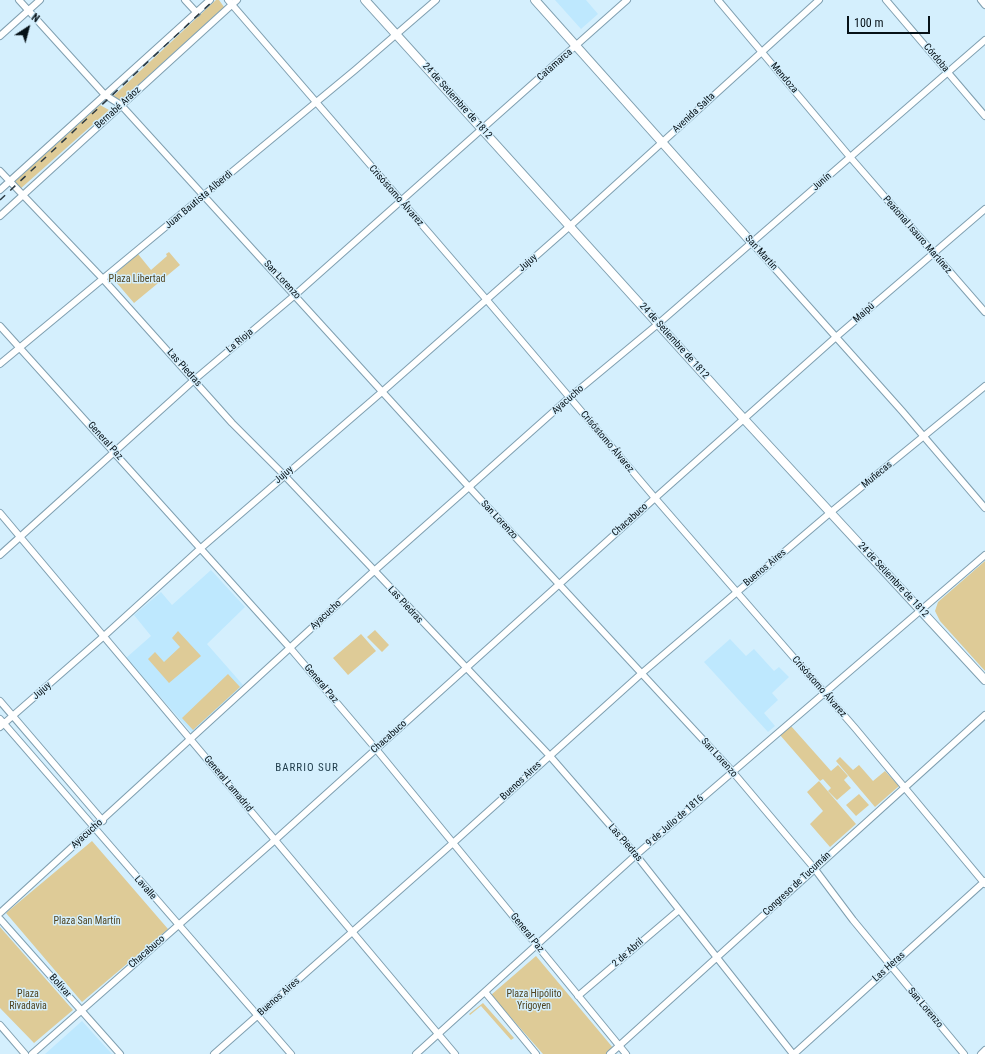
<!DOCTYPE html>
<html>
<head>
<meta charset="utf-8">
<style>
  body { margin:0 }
  #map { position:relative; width:985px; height:1054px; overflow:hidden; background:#d4effd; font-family:"Roboto Condensed",sans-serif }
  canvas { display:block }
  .north { position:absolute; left:8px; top:8px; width:40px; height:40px; -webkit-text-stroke:3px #d4effd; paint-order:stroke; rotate:36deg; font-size:11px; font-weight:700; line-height:16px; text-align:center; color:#061117 }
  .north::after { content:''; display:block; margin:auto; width:14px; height:18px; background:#061117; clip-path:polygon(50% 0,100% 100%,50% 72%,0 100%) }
  .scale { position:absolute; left:847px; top:16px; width:83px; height:18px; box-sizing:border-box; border:2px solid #061117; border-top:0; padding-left:5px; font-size:12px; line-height:14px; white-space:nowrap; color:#061117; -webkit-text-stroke:3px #d4effd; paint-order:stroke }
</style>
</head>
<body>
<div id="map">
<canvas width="985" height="1054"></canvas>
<div class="north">N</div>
<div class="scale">100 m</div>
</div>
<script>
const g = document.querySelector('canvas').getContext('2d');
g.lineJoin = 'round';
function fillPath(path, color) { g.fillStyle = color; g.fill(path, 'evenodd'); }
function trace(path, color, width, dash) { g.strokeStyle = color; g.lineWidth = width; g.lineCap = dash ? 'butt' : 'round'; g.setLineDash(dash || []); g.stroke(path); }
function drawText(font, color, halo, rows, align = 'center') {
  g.font = font + ' "Roboto Condensed",sans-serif'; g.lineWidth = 3; g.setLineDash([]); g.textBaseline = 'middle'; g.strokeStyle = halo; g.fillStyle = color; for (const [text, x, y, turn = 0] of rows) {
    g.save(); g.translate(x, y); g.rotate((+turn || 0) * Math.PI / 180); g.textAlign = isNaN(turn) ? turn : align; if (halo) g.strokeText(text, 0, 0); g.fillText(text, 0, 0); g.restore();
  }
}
fillPath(new Path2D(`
  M 555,0 L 586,0 L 598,14 L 581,29 Z
  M 211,570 L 245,607 L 207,644 L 243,685 L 192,733 L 126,658 L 151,636 L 134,615 L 161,592 L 172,605 Z
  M 730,639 L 746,656 L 754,649 L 774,671 L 779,667 L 789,677 L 772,693 L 778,700 L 764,713 L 775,726 L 768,732 L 704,662 Z
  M 82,1021 L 112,1054 L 45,1054 Z`), '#bee8fe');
fillPath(new Path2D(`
  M 216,0 L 219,0 L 224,7 L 116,105 L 108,101 Z
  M 100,105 L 109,110 L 19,190 L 14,182 Z
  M 169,252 L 180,265 L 134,303 L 116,282 L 115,274 L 138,254 L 151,270 L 167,256 L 166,254 Z
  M 985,561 L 985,671 L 940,621 L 935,611 L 938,602 Z
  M 375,630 L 389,645 L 382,652 L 367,637 Z
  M 178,631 L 201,656 L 169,683 L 148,659 L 155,652 L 164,662 L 180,647 L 172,638 Z
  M 361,634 L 376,651 L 348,675 L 333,658 Z
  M 228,674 L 240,687 L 193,730 L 182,718 Z
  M 791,726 L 831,771 L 838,765 L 848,776 L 844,780 L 851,788 L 837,800 L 828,791 L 831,788 L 823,779 L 820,781 L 780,735 Z
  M 840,757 L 853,770 L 859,765 L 873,781 L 885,771 L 899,786 L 875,807 L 836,761 Z
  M 819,781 L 856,824 L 830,847 L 810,824 L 823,811 L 807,792 Z
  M 859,794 L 869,805 L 856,816 L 846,805 Z
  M 92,841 L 168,929 L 82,1002 L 6,913 Z
  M 0,927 L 73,1010 L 34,1043 L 0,1008 Z
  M 536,956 L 614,1049 L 608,1054 L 543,1054 L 491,995 Z
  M 483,1003 L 514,1038 L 511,1040 L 481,1006 L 470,1015 L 469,1014 Z`), '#decb97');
const minor = new Path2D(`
  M 19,0 L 105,95 L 121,105 L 469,487 L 732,771 L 814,868 L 853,920 L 964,1054
  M 185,0 L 197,13
  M 228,0 L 486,299 L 655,498 L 855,728 L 985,884
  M 718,0 L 850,157 L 985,312
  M 886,0 L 985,116
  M 981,0 L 985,5
  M 0,36 L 40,0
  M 0,171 L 103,279 L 232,423 L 284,475 L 549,755 L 636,855 L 793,1054
  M 0,190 L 210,0
  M 0,216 L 237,0
  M 752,243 L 902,411 L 985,508
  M 0,326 L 291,649 L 376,749 L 626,1054
  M 0,364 L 355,70 L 436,0
  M 0,513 L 455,1054
  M 0,555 L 194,380 L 295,295 L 627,0
  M 0,701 L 103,821
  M 0,719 L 291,1054
  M 0,727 L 104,636 L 201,548 L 383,391 L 570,226 L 819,0
  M 0,913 L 374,571 L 469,487 L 570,397 L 658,324 L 985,40
  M 0,919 L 120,1054
  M 485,992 L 536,1054
  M 578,996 L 679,910
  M 0,1025 L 25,1054
  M 32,1054 L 275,840 L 655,498 L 836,337 L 985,209
  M 214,1054 L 453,843 L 642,673 L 831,512 L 985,386
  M 416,1054 L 636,855 L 985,555
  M 610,1054 L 985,715
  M 794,1054 L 985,881
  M 981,1054 L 985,1050`);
const major = new Path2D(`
  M 365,0 L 744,419 L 985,680
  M 535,0 L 752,243`);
trace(minor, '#7f9fb0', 8);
trace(major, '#7f9fb0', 10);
trace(minor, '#fff', 6);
trace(major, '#fff', 8);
trace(new Path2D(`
  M 0,200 L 214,0`), '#2b3840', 1.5, [7, 7]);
drawText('10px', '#061117', '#d4effd', [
  ["Córdoba",936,58,50],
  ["Catamarca",555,65,-41],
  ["Mendoza",784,78,50],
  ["24 de Setiembre de 1812",457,101,48],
  ["Bernabé Aráoz",118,108,-42],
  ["Avenida Salta",694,113,-43],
  ["Junín",822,182,-41],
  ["Crisóstomo Álvarez",396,196,49],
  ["Juan Bautista Alberdi",199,200,-40],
  ["Peatonal Isauro Martínez",917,235,49],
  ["San Martín",761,253,48],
  ["Jujuy",528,263,-41],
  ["San Lorenzo",282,280,47],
  ["Maipú",864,313,-41],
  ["La Rioja",240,341,-40],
  ["24 de Setiembre de 1812",674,341,48],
  ["Las Piedras",184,368,48],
  ["Ayacucho",568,400,-41],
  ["General Paz",105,441,48],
  ["Crisóstomo Álvarez",607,442,50],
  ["Jujuy",284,475,-41],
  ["Muñecas",877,475,-39],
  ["San Lorenzo",499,520,47],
  ["Chacabuco",630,520,-42],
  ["Buenos Aires",765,568,-40],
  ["24 de Setiembre de 1812",893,580,47],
  ["Las Piedras",405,605,47],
  ["Ayacucho",326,615,-43],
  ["General Paz",321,684,50],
  ["Crisóstomo Álvarez",819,687,49],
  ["Jujuy",42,691,-41],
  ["Chacabuco",389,737,-42],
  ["San Lorenzo",719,758,48],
  ["Buenos Aires",521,781,-43],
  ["General Lamadrid",228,784,50],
  ["9 de Julio de 1816",675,821,-41],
  ["Ayacucho",87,834,-42],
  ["Las Piedras",625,843,49],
  ["Congreso de Tucumán",797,884,-43],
  ["Lavalle",145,888,49],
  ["General Paz",527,933,51],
  ["Chacabuco",147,952,-41],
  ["2 de Abril",628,953,-41],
  ["Las Heras",889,967,-42],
  ["Bolívar",60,986,48],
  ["Buenos Aires",279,997,-41],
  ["San Lorenzo",925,1008,50]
]);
drawText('10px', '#4f431f', '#d4effd', [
  ["Plaza Libertad",137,279],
  ["Plaza San Martín",87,921],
  ["Plaza",28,994],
  ["Rivadavia",28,1006],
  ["Plaza Hipólito",534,994],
  ["Yrigoyen",534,1006]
]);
g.letterSpacing = '1px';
drawText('11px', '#1c3947', '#d4effd', [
  ["BARRIO SUR",307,768]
]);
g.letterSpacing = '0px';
</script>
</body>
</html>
